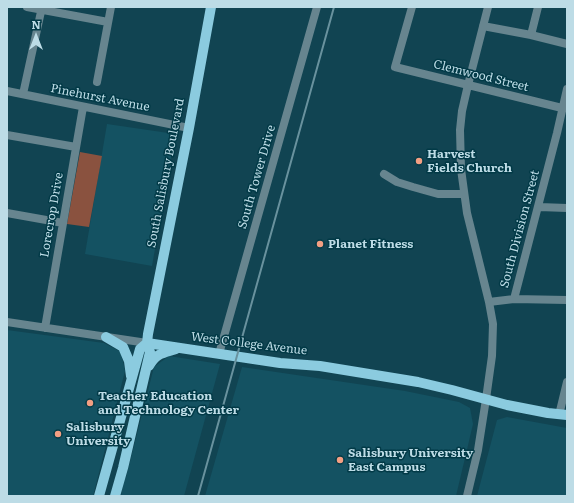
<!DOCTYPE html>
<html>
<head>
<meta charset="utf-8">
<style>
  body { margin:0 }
  #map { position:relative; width:574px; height:503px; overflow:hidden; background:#114452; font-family:Literata,serif }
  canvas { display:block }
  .frame { position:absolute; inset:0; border:8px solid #bddce6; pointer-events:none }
  .north { position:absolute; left:16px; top:16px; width:40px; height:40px; -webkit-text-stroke:3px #023a47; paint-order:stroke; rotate:0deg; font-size:11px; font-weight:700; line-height:16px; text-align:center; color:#bddce6 }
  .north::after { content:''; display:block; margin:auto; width:14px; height:18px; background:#bddce6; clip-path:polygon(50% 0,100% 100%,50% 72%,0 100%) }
</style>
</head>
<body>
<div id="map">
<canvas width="574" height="503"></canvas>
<div class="frame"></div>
<div class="north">N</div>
</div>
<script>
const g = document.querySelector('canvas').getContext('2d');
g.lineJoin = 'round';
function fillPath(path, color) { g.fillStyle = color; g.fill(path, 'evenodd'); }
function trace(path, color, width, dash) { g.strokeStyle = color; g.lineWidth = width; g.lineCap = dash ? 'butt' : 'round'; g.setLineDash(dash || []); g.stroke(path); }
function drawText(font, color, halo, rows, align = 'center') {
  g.font = font + ' Literata,serif'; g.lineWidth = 3; g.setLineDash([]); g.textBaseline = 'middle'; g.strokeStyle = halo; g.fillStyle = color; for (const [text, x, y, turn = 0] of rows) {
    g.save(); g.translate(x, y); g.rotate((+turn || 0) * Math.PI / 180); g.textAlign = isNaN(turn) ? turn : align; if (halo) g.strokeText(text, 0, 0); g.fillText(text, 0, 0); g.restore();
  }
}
fillPath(new Path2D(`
  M 107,124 L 175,134 L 152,266 L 85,254 Z
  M 7,330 L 104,343 L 121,352 L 125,371 L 93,496 L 7,496 Z
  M 169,356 L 220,364 L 184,496 L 121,496 L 123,482 L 126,477 L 154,367 Z
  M 242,367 L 405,391 L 459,402 L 470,408 L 473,424 L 456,496 L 205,496 Z
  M 507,417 L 567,428 L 567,496 L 477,496 L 497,420 Z`), '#145262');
fillPath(new Path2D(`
  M 80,152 L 102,156 L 89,227 L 67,224 Z`), '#8a523f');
trace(new Path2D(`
  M 27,7 L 108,22
  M 412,7 L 395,67 L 562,108
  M 483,26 L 531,35 L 567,44
  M 531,35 L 538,7
  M 97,82 L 111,7
  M 7,91 L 189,128
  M 23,94 L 42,7
  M 7,135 L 76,147
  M 384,174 L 397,182 L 413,187 L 438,194 L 464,194
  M 539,207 L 567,208
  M 7,213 L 63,223
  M 514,299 L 557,133 L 567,89
  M 489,302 L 514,299 L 567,300
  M 7,322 L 147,343
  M 45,328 L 83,107
  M 219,354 L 317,7
  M 559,415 L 567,382
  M 467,496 L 478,450 L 486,399 L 492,356 L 493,324 L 489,302 L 467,213 L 461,169 L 460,130 L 462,111 L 468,85 L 488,7`), '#67858f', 8);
trace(new Path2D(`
  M 106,337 L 123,347 L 129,361 L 131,376
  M 147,343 L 280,363 L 320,366 L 418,382 L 452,390 L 507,405 L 548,413 L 567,415
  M 149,366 C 156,353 163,353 176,349
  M 99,496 L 140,349 L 147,343
  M 115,496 L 123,468 L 150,352 L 147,343 L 148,334 L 189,128 L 211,7`), '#8bcbdf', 10);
trace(new Path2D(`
  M 198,496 L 334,7`), '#69929e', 2);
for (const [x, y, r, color] of [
  [419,161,4,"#f39f83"],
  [320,244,4,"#f39f83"],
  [90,403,4,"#f39f83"],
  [58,434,4,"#f39f83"],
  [340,460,4,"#f39f83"]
]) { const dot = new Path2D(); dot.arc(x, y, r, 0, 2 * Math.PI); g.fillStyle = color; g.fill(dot); trace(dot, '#023a47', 1.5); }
drawText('12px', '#bddce6', '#023a47', [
  ["Clemwood Street",481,76,14],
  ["Pinehurst Avenue",100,98,11],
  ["South Salisbury Boulevard",166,173,-79],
  ["South Tower Drive",257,177,-74],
  ["Lorecrop Drive",52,215,-80],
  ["South Division Street",520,229,-75],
  ["West College Avenue",249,344,7]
]);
drawText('bold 12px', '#bddce6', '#023a47', [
  ["Harvest",427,154],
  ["Fields Church",427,168],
  ["Planet Fitness",328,244],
  ["Teacher Education",98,396],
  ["and Technology Center",98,410],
  ["Salisbury",66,427],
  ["University",66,441],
  ["Salisbury University",348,453],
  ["East Campus",348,467]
], 'left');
</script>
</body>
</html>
